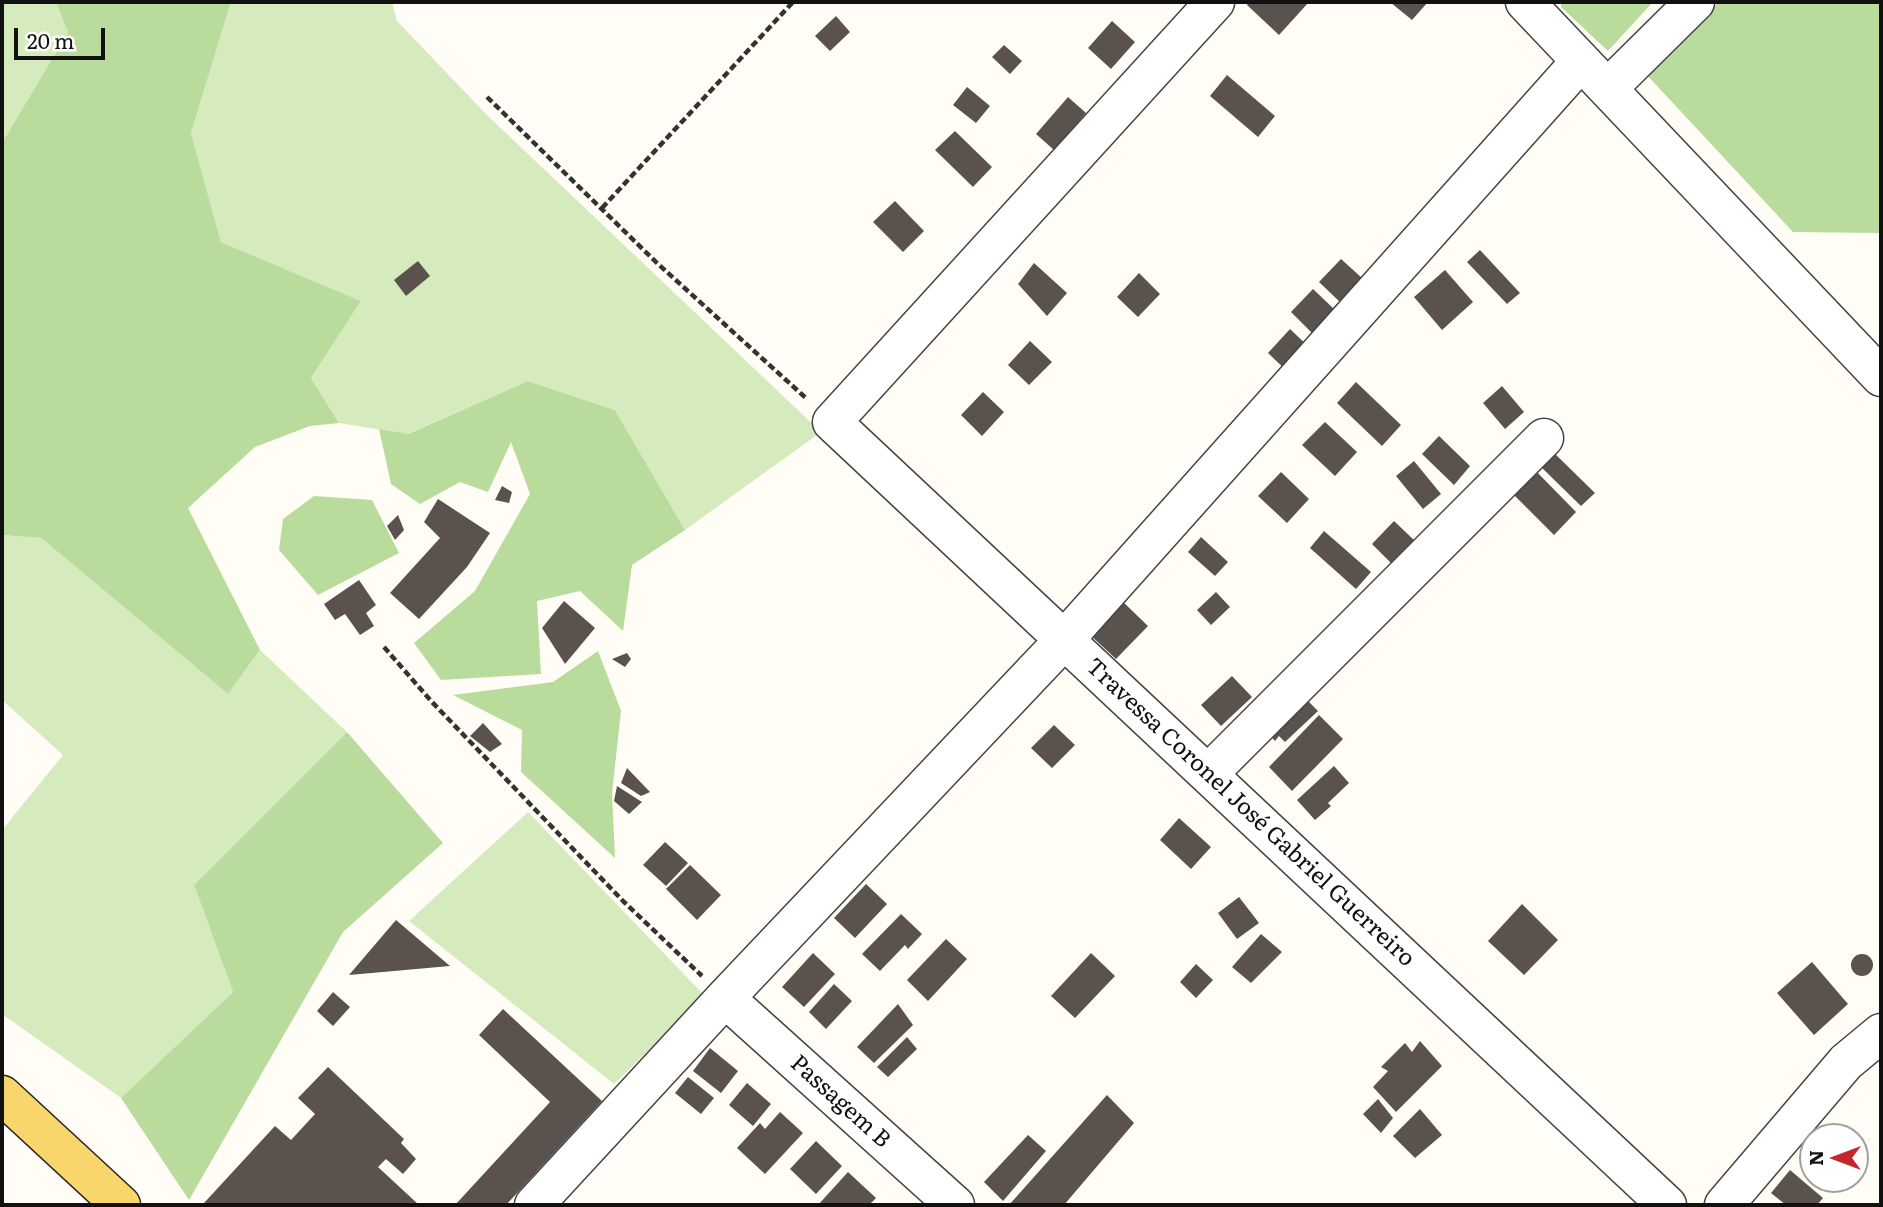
<!DOCTYPE html>
<html>
<head>
<meta charset="utf-8">
<style>
  body { margin:0 }
  #map { position:relative; width:1883px; height:1207px; overflow:hidden; background:#fffdf5; font-family:Literata,serif }
  canvas { display:block }
  .frame { position:absolute; inset:0; border:4px solid #111; pointer-events:none }
  .north { position:absolute; left:1799px; top:1123px; width:70px; height:70px; box-sizing:border-box; background:#fff; border:2px solid #a0a0a0; border-radius:50%; rotate:270deg; font-size:19px; font-weight:700; line-height:28px; text-align:center; color:#111 }
  .north::after { content:''; display:block; margin:auto; width:24px; height:32px; background:#c4262e; clip-path:polygon(50% 0,100% 100%,50% 72%,0 100%) }
  .scale { position:absolute; left:14px; top:28px; width:91px; height:32px; box-sizing:border-box; border:4px solid #111; border-top:0; padding-left:9px; font-size:21px; line-height:24px; white-space:nowrap; color:#111; -webkit-text-stroke:5px #fff; paint-order:stroke }
</style>
</head>
<body>
<div id="map">
<canvas width="1883" height="1207"></canvas>
<div class="frame"></div>
<div class="north">N</div>
<div class="scale">20 m</div>
</div>
<script>
const g = document.querySelector('canvas').getContext('2d');
g.lineJoin = 'round';
function fillPath(path, color) { g.fillStyle = color; g.fill(path, 'evenodd'); }
function trace(path, color, width, dash) { g.strokeStyle = color; g.lineWidth = width; g.lineCap = dash ? 'butt' : 'round'; g.setLineDash(dash || []); g.stroke(path); }
function drawText(font, color, halo, rows, align = 'center') {
  g.font = font + ' Literata,serif'; g.lineWidth = 7; g.setLineDash([]); g.textBaseline = 'middle'; g.strokeStyle = halo; g.fillStyle = color; for (const [text, x, y, turn = 0] of rows) {
    g.save(); g.translate(x, y); g.rotate((+turn || 0) * Math.PI / 180); g.textAlign = isNaN(turn) ? turn : align; if (halo) g.strokeText(text, 0, 0); g.fillText(text, 0, 0); g.restore();
  }
}
fillPath(new Path2D(`
  M 2,2 L 56,2 L 68,32 L 2,143 Z
  M 231,2 L 392,2 L 397,21 L 488,116 L 821,432 L 685,530 L 615,410 L 528,381 L 407,434 L 339,423 L 311,378 L 361,301 L 221,242 L 191,133 Z
  M 2,535 L 41,538 L 228,694 L 260,650 L 347,732 L 194,885 L 233,992 L 121,1098 L 2,1014 L 2,830 L 63,755 L 2,700 Z
  M 528,812 L 705,996 L 614,1084 L 409,921 Z`), '#d5ebbd');
fillPath(new Path2D(`
  M 56,2 L 231,2 L 191,133 L 221,242 L 361,301 L 311,378 L 339,423 L 310,426 L 255,447 L 188,508 L 260,650 L 228,694 L 41,538 L 2,535 L 2,143 L 68,32 Z
  M 1561,2 L 1653,2 L 1608,51 L 1561,7 Z
  M 1719,2 L 1881,2 L 1881,233 L 1793,232 L 1645,73 Z
  M 528,381 L 615,410 L 685,530 L 632,565 L 623,631 L 580,591 L 537,601 L 541,674 L 441,680 L 414,643 L 475,591 L 530,494 L 511,442 L 488,492 L 460,482 L 420,504 L 391,484 L 379,429 L 408,434 Z
  M 314,496 L 372,500 L 399,553 L 318,595 L 279,550 L 283,519 Z
  M 598,651 L 621,711 L 612,793 L 615,858 L 521,772 L 522,730 L 453,695 L 553,682 Z
  M 347,732 L 443,843 L 343,932 L 189,1200 L 121,1098 L 233,992 L 194,885 Z`), '#b9dc9c');
fillPath(new Path2D(`
  M 1249,2 L 1309,2 L 1279,35 L 1247,5 Z
  M 1390,2 L 1428,2 L 1412,20 Z
  M 836,16 L 850,32 L 830,51 L 815,36 Z
  M 1112,21 L 1135,42 L 1111,69 L 1088,48 Z
  M 1004,45 L 1022,61 L 1010,74 L 992,57 Z
  M 1227,75 L 1275,116 L 1258,137 L 1210,96 Z
  M 967,87 L 990,106 L 976,123 L 953,105 Z
  M 1068,97 L 1086,113 L 1054,150 L 1036,134 Z
  M 955,131 L 992,167 L 973,187 L 935,150 Z
  M 895,201 L 924,231 L 903,252 L 873,222 Z
  M 1480,250 L 1520,293 L 1507,304 L 1467,262 Z
  M 1341,259 L 1362,278 L 1340,302 L 1319,282 Z
  M 418,261 L 430,276 L 406,296 L 394,280 Z
  M 1034,263 L 1067,293 L 1047,316 L 1018,284 Z
  M 1445,270 L 1473,302 L 1442,330 L 1414,297 Z
  M 1139,273 L 1160,294 L 1138,317 L 1117,297 Z
  M 1313,289 L 1334,309 L 1312,333 L 1291,312 Z
  M 1290,329 L 1311,349 L 1289,373 L 1268,353 Z
  M 1030,341 L 1052,362 L 1029,385 L 1008,365 Z
  M 1356,382 L 1401,425 L 1382,446 L 1337,403 Z
  M 1502,386 L 1524,412 L 1505,429 L 1483,403 Z
  M 983,392 L 1004,412 L 982,436 L 961,415 Z
  M 1325,422 L 1357,452 L 1335,476 L 1302,445 Z
  M 1439,436 L 1470,466 L 1454,485 L 1422,454 Z
  M 1551,450 L 1595,493 L 1581,506 L 1537,463 Z
  M 1414,461 L 1441,494 L 1423,509 L 1396,476 Z
  M 1533,468 L 1576,512 L 1554,535 L 1510,491 Z
  M 1281,472 L 1309,499 L 1287,523 L 1258,496 Z
  M 502,486 L 512,492 L 509,503 L 495,500 Z
  M 438,499 L 490,533 L 467,567 L 419,619 L 390,593 L 440,538 L 424,522 Z
  M 398,515 L 404,530 L 395,540 L 387,526 Z
  M 1394,521 L 1415,541 L 1393,565 L 1372,544 Z
  M 1324,531 L 1371,572 L 1356,589 L 1310,548 Z
  M 1201,537 L 1228,562 L 1215,576 L 1188,552 Z
  M 359,580 L 376,605 L 366,613 L 374,626 L 360,635 L 345,614 L 335,620 L 324,604 Z
  M 1216,592 L 1230,607 L 1211,625 L 1197,610 Z
  M 1120,599 L 1148,626 L 1116,659 L 1087,632 Z
  M 564,601 L 595,628 L 565,664 L 542,628 Z
  M 627,653 L 631,659 L 625,667 L 612,659 Z
  M 1232,676 L 1252,697 L 1221,726 L 1201,705 Z
  M 1300,693 L 1318,711 L 1285,742 L 1279,736 L 1275,741 L 1263,728 Z
  M 1319,715 L 1343,739 L 1292,791 L 1269,767 Z
  M 483,723 L 502,744 L 490,752 L 470,736 Z
  M 1054,725 L 1075,745 L 1052,768 L 1031,748 Z
  M 1334,766 L 1349,783 L 1328,803 L 1331,806 L 1315,820 L 1297,800 Z
  M 627,768 L 650,792 L 641,796 L 621,783 Z
  M 617,786 L 642,802 L 629,814 L 614,801 Z
  M 1179,818 L 1211,847 L 1191,869 L 1160,840 Z
  M 665,842 L 688,863 L 666,886 L 643,865 Z
  M 690,865 L 721,895 L 697,920 L 666,889 Z
  M 866,884 L 887,904 L 855,938 L 834,918 Z
  M 1239,897 L 1259,923 L 1237,939 L 1218,913 Z
  M 1522,904 L 1558,940 L 1524,975 L 1488,941 Z
  M 901,914 L 922,934 L 908,949 L 905,945 L 880,971 L 862,954 Z
  M 396,920 L 450,966 L 349,975 Z
  M 1261,934 L 1282,952 L 1251,983 L 1232,967 Z
  M 946,939 L 967,959 L 928,1001 L 907,980 Z
  M 813,953 L 835,974 L 804,1007 L 782,987 Z
  M 1091,953 L 1115,976 L 1075,1018 L 1051,996 Z
  M1851 965a11 11 0 1 1 22 0a11 11 0 1 1-22 0Z
  M 1812,962 L 1848,1004 L 1814,1035 L 1777,993 Z
  M 1196,964 L 1213,980 L 1196,998 L 1180,982 Z
  M 834,984 L 852,1001 L 826,1029 L 809,1012 Z
  M 333,992 L 350,1007 L 333,1026 L 317,1011 Z
  M 898,1004 L 913,1025 L 874,1063 L 857,1047 Z
  M 503,1009 L 602,1101 L 506,1205 L 455,1205 L 550,1102 L 479,1035 Z
  M 907,1037 L 917,1049 L 888,1077 L 877,1067 Z
  M 1420,1041 L 1442,1066 L 1396,1112 L 1373,1087 L 1388,1071 L 1381,1067 L 1405,1043 L 1412,1052 Z
  M 710,1048 L 738,1071 L 721,1093 L 693,1071 Z
  M 328,1067 L 404,1139 L 401,1143 L 416,1159 L 403,1174 L 386,1159 L 378,1167 L 419,1205 L 207,1205 L 204,1203 L 275,1126 L 291,1140 L 315,1114 L 298,1098 Z
  M 688,1077 L 714,1098 L 701,1114 L 675,1093 Z
  M 747,1083 L 771,1104 L 753,1126 L 729,1105 Z
  M 1107,1095 L 1134,1123 L 1064,1205 L 1009,1205 Z
  M 1378,1099 L 1393,1118 L 1381,1133 L 1363,1114 Z
  M 1420,1109 L 1442,1135 L 1415,1158 L 1393,1136 Z
  M 780,1112 L 803,1133 L 765,1174 L 737,1148 L 760,1123 L 765,1129 Z
  M 1028,1135 L 1046,1151 L 1003,1201 L 984,1182 Z
  M 816,1141 L 842,1166 L 816,1194 L 790,1169 Z
  M 1790,1170 L 1823,1198 L 1817,1205 L 1786,1205 L 1771,1193 Z
  M 848,1172 L 876,1198 L 869,1205 L 818,1205 Z`), '#5a524d');
const minor = new Path2D(`
  M 1215,2 L 832,422 L 1667,1205
  M 1525,2 L 1881,377
  M 1608,88 L 1695,2
  M 1208,774 L 1544,438
  M 725,998 L 955,1205
  M 534,1205 L 725,998 L 1065,639 L 1581,61
  M 1724,1205 L 1846,1062 L 1881,1033`);
const major = new Path2D(`
  M 2,1095 L 121,1205`);
trace(minor, '#444', 41);
trace(major, '#222', 41);
trace(new Path2D(`
  M 487,97 L 657,263 L 807,399
  M 602,208 L 793,2
  M 384,647 L 432,702 L 624,902 L 702,976`), '#333', 4.5, [7, 3.5]);
trace(minor, '#fff', 38);
trace(major, '#f9d66b', 38);
drawText('23px', '#111', '#fff', [
  ["Travessa Coronel José Gabriel Guerreiro",1250,813,43],
  ["Passagem B",840,1102,42]
]);
</script>
</body>
</html>
